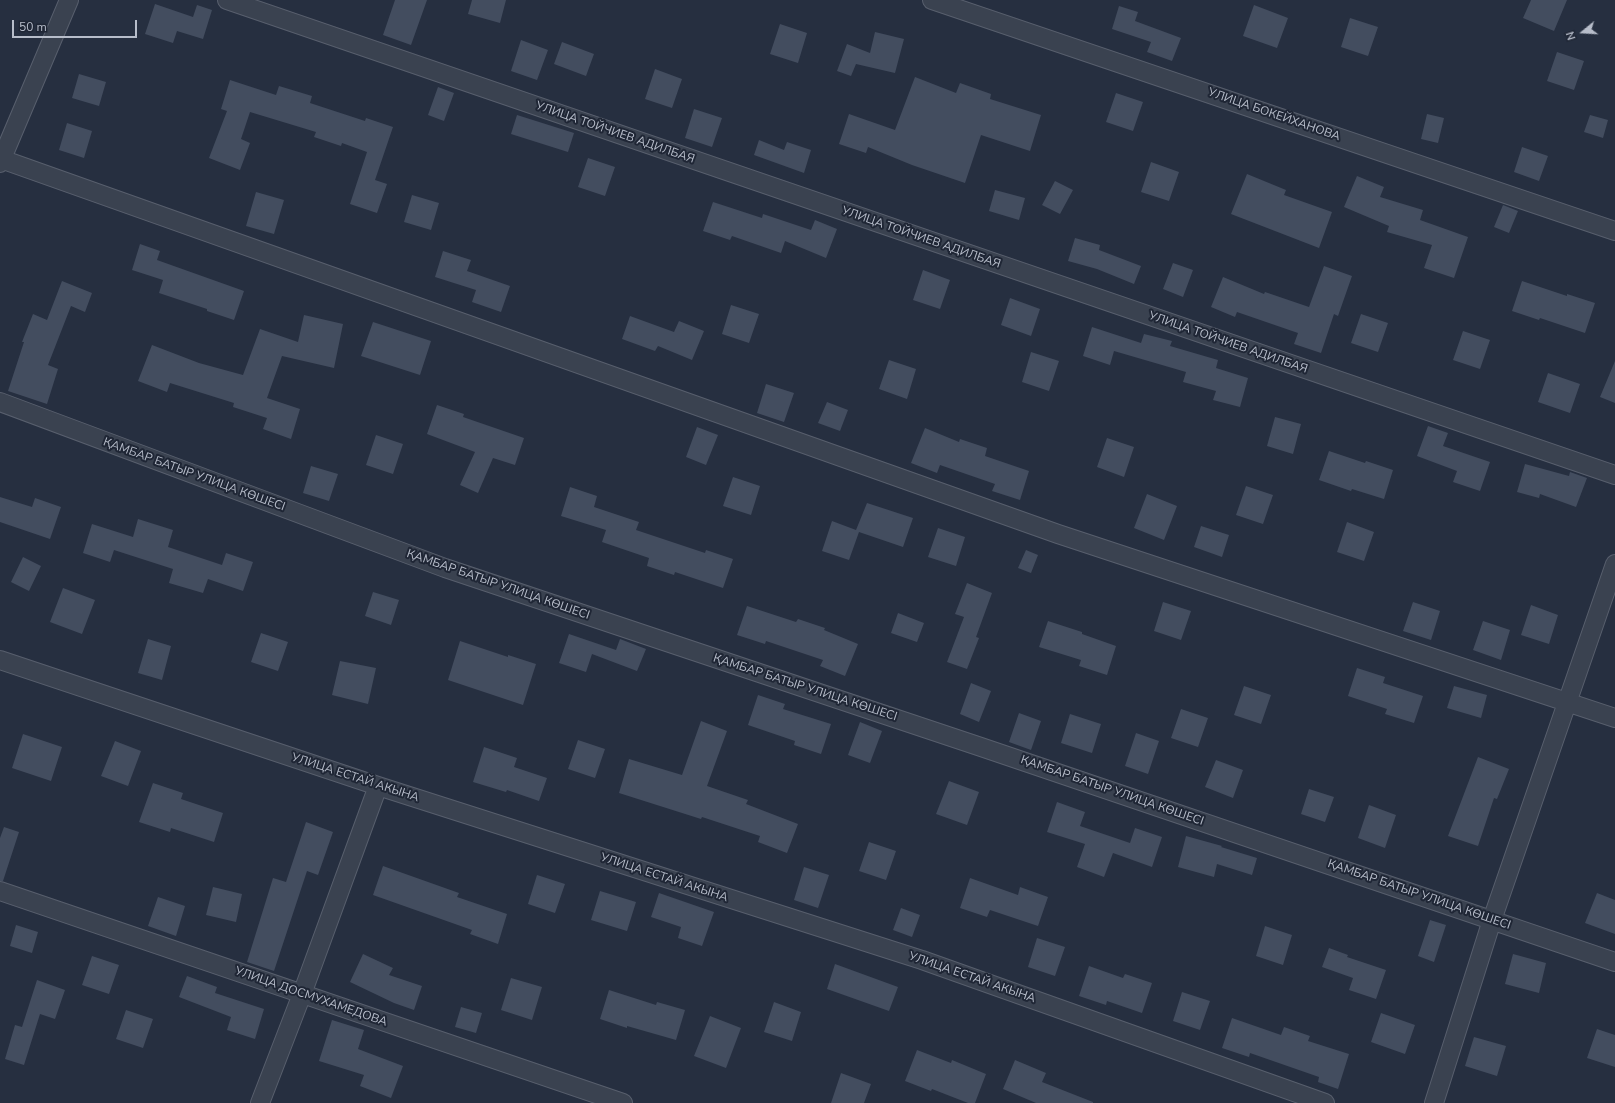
<!DOCTYPE html>
<html>
<head>
<meta charset="utf-8">
<style>
  body { margin:0 }
  #map { position:relative; width:1615px; height:1103px; overflow:hidden; background:#262f40; font-family:"Nunito Sans",sans-serif }
  canvas { display:block }
  .north { position:absolute; left:1563px; top:12px; width:40px; height:40px; -webkit-text-stroke:3px #1f2635; paint-order:stroke; rotate:252deg; font-size:11px; font-weight:700; line-height:16px; text-align:center; color:#b7bdca }
  .north::after { content:''; display:block; margin:auto; width:14px; height:18px; background:#b7bdca; clip-path:polygon(50% 0,100% 100%,50% 72%,0 100%) }
  .scale { position:absolute; left:12px; top:20px; width:125px; height:18px; box-sizing:border-box; border:2px solid #b7bdca; border-top:0; padding-left:5px; font-size:12px; line-height:14px; white-space:nowrap; color:#b7bdca; -webkit-text-stroke:3px #1f2635; paint-order:stroke }
</style>
</head>
<body>
<div id="map">
<canvas width="1615" height="1103"></canvas>
<div class="north">N</div>
<div class="scale">50 m</div>
</div>
<script>
const g = document.querySelector('canvas').getContext('2d');
g.lineJoin = 'round';
function fillPath(path, color) { g.fillStyle = color; g.fill(path, 'evenodd'); }
function trace(path, color, width, dash) { g.strokeStyle = color; g.lineWidth = width; g.lineCap = dash ? 'butt' : 'round'; g.setLineDash(dash || []); g.stroke(path); }
function drawText(font, color, halo, rows, align = 'center') {
  g.font = font + ' "Nunito Sans",sans-serif'; g.lineWidth = 4; g.setLineDash([]); g.textBaseline = 'middle'; g.strokeStyle = halo; g.fillStyle = color; for (const [text, x, y, turn = 0] of rows) {
    g.save(); g.translate(x, y); g.rotate((+turn || 0) * Math.PI / 180); g.textAlign = isNaN(turn) ? turn : align; if (halo) g.strokeText(text, 0, 0); g.fillText(text, 0, 0); g.restore();
  }
}
fillPath(new Path2D(`
  M 395,0 L 427,0 L 411,45 L 383,35 Z
  M 472,0 L 506,0 L 500,23 L 468,14 Z
  M 1531,0 L 1567,0 L 1554,31 L 1523,18 Z
  M 155,4 L 193,17 L 197,5 L 212,10 L 203,39 L 177,31 L 173,43 L 145,34 Z
  M 1254,5 L 1288,18 L 1277,48 L 1243,36 Z
  M 1119,6 L 1138,12 L 1135,21 L 1181,38 L 1172,61 L 1147,52 L 1151,42 L 1112,29 Z
  M 1350,18 L 1378,27 L 1368,56 L 1341,47 Z
  M 780,24 L 807,33 L 798,63 L 770,54 Z
  M 875,32 L 904,39 L 895,73 L 856,64 L 851,76 L 837,71 L 847,44 L 870,53 Z
  M 521,40 L 548,50 L 537,80 L 511,71 Z
  M 562,42 L 594,54 L 586,76 L 554,64 Z
  M 1557,52 L 1584,61 L 1574,90 L 1547,81 Z
  M 655,69 L 682,79 L 672,108 L 645,99 Z
  M 79,74 L 106,82 L 99,106 L 72,98 Z
  M 915,77 L 956,93 L 960,83 L 991,94 L 990,99 L 1041,115 L 1030,151 L 981,135 L 965,183 L 912,165 L 868,147 L 866,153 L 839,144 L 849,114 L 895,130 Z
  M 230,80 L 276,95 L 279,86 L 312,96 L 310,103 L 365,121 L 366,118 L 393,127 L 375,180 L 387,184 L 377,213 L 350,204 L 367,152 L 342,143 L 341,146 L 314,137 L 316,132 L 250,112 L 241,139 L 250,143 L 240,170 L 209,158 L 227,111 L 221,109 Z
  M 438,87 L 454,93 L 444,121 L 428,115 Z
  M 1116,93 L 1143,102 L 1133,131 L 1106,122 Z
  M 694,109 L 722,118 L 712,147 L 685,138 Z
  M 1427,114 L 1444,118 L 1438,143 L 1421,139 Z
  M 517,115 L 574,133 L 568,152 L 511,134 Z
  M 1590,115 L 1608,120 L 1603,138 L 1584,132 Z
  M 67,123 L 92,131 L 84,158 L 59,150 Z
  M 759,140 L 784,150 L 787,142 L 811,150 L 804,173 L 754,155 Z
  M 1522,147 L 1548,156 L 1539,181 L 1514,172 Z
  M 588,158 L 615,167 L 605,196 L 578,187 Z
  M 1151,162 L 1179,172 L 1169,201 L 1141,192 Z
  M 1247,174 L 1286,190 L 1284,195 L 1332,212 L 1319,248 L 1231,214 Z
  M 1357,176 L 1384,187 L 1380,197 L 1423,210 L 1420,220 L 1468,237 L 1454,278 L 1424,268 L 1432,245 L 1387,232 L 1389,226 L 1344,207 Z
  M 1055,181 L 1073,190 L 1060,214 L 1042,205 Z
  M 995,190 L 1025,198 L 1019,220 L 989,211 Z
  M 256,192 L 284,200 L 274,234 L 246,226 Z
  M 412,195 L 439,203 L 431,230 L 404,222 Z
  M 713,202 L 762,218 L 763,214 L 811,230 L 815,220 L 837,229 L 826,258 L 785,241 L 781,253 L 732,236 L 730,240 L 703,231 Z
  M 1503,205 L 1518,211 L 1509,233 L 1494,227 Z
  M 1075,238 L 1100,245 L 1099,250 L 1141,266 L 1134,284 L 1097,269 L 1068,261 Z
  M 140,244 L 160,251 L 157,260 L 244,291 L 234,320 L 207,311 L 207,309 L 159,293 L 163,280 L 132,270 Z
  M 443,251 L 471,260 L 467,271 L 510,286 L 501,312 L 472,302 L 476,290 L 435,277 Z
  M 1173,263 L 1193,270 L 1183,297 L 1163,289 Z
  M 1324,266 L 1352,276 L 1338,316 L 1334,314 L 1321,353 L 1294,344 L 1298,333 L 1237,312 L 1235,317 L 1211,307 L 1223,277 L 1264,294 L 1265,292 L 1309,307 Z
  M 923,270 L 950,280 L 940,309 L 913,300 Z
  M 62,281 L 92,293 L 85,312 L 71,306 L 48,365 L 58,369 L 47,404 L 8,391 L 24,342 L 22,342 L 33,314 L 47,320 Z
  M 1522,281 L 1567,296 L 1567,294 L 1595,303 L 1585,333 L 1540,318 L 1539,320 L 1512,311 Z
  M 1010,298 L 1040,309 L 1031,336 L 1001,325 Z
  M 731,305 L 759,314 L 749,343 L 722,334 Z
  M 1361,314 L 1388,323 L 1378,352 L 1351,343 Z
  M 304,315 L 343,324 L 334,368 L 282,356 L 267,398 L 300,409 L 291,439 L 263,429 L 267,418 L 233,407 L 234,403 L 170,383 L 167,392 L 138,381 L 152,345 L 199,363 L 243,375 L 260,329 L 298,342 Z
  M 630,316 L 674,332 L 679,321 L 704,331 L 692,360 L 658,346 L 655,351 L 622,339 Z
  M 373,322 L 431,341 L 420,375 L 361,356 Z
  M 1092,327 L 1141,343 L 1144,334 L 1172,341 L 1170,346 L 1218,360 L 1216,368 L 1248,378 L 1240,407 L 1213,400 L 1216,391 L 1183,382 L 1186,372 L 1114,351 L 1110,365 L 1083,356 Z
  M 1463,331 L 1490,340 L 1480,369 L 1453,360 Z
  M 1031,352 L 1059,361 L 1049,391 L 1022,382 Z
  M 889,360 L 916,369 L 907,399 L 879,389 Z
  M 1615,361 L 1615,403 L 1600,397 Z
  M 1548,373 L 1580,384 L 1570,413 L 1538,402 Z
  M 766,384 L 794,393 L 784,422 L 757,413 Z
  M 827,402 L 848,410 L 840,431 L 818,423 Z
  M 437,405 L 464,414 L 463,417 L 524,438 L 515,465 L 493,458 L 478,493 L 460,485 L 475,452 L 427,434 Z
  M 1275,417 L 1301,424 L 1293,454 L 1267,446 Z
  M 1428,426 L 1448,433 L 1443,446 L 1490,462 L 1480,491 L 1453,482 L 1457,471 L 1417,456 Z
  M 697,427 L 718,435 L 706,465 L 686,457 Z
  M 925,428 L 959,442 L 960,439 L 987,448 L 985,456 L 1029,471 L 1020,500 L 992,491 L 995,484 L 940,465 L 937,473 L 911,463 Z
  M 376,435 L 403,444 L 393,474 L 366,465 Z
  M 1107,438 L 1134,447 L 1124,477 L 1097,467 Z
  M 1329,451 L 1365,463 L 1366,461 L 1393,470 L 1384,499 L 1352,489 L 1351,491 L 1319,480 Z
  M 1525,464 L 1569,476 L 1570,472 L 1587,478 L 1576,507 L 1540,494 L 1539,498 L 1517,492 Z
  M 311,466 L 338,474 L 329,501 L 303,493 Z
  M 733,477 L 760,486 L 751,515 L 723,506 Z
  M 1246,486 L 1273,495 L 1263,524 L 1236,515 Z
  M 570,487 L 597,496 L 594,507 L 639,522 L 636,530 L 705,553 L 706,550 L 733,559 L 723,588 L 675,572 L 674,575 L 647,566 L 649,558 L 602,542 L 606,530 L 561,516 Z
  M 1147,494 L 1177,506 L 1164,540 L 1134,528 Z
  M 0,497 L 32,507 L 35,498 L 61,507 L 50,539 L 0,522 Z
  M 867,503 L 913,518 L 903,547 L 859,532 L 849,560 L 822,551 L 832,521 L 856,530 Z
  M 138,519 L 173,530 L 168,547 L 222,565 L 226,553 L 253,562 L 243,591 L 208,579 L 203,593 L 169,583 L 173,569 L 114,550 L 110,562 L 83,553 L 92,524 L 133,537 Z
  M 1347,522 L 1374,532 L 1364,561 L 1337,552 Z
  M 1201,526 L 1229,535 L 1222,557 L 1194,547 Z
  M 938,528 L 965,537 L 956,566 L 928,557 Z
  M 1026,550 L 1038,555 L 1031,573 L 1018,568 Z
  M 23,557 L 41,566 L 29,591 L 11,582 Z
  M 967,583 L 992,593 L 976,637 L 979,638 L 967,669 L 947,662 L 964,617 L 955,614 Z
  M 63,588 L 95,600 L 82,634 L 50,622 Z
  M 373,592 L 399,600 L 391,625 L 365,616 Z
  M 1163,602 L 1191,611 L 1181,640 L 1154,631 Z
  M 1413,602 L 1440,611 L 1431,640 L 1403,631 Z
  M 1531,605 L 1558,615 L 1549,644 L 1521,635 Z
  M 747,606 L 796,622 L 798,619 L 825,628 L 824,630 L 858,644 L 845,676 L 820,666 L 823,660 L 766,641 L 765,644 L 737,635 Z
  M 898,613 L 924,623 L 917,642 L 891,633 Z
  M 1048,621 L 1082,632 L 1082,634 L 1116,646 L 1107,675 L 1079,666 L 1081,660 L 1039,647 Z
  M 1483,621 L 1510,630 L 1501,660 L 1473,650 Z
  M 261,633 L 288,642 L 278,671 L 251,662 Z
  M 569,634 L 616,650 L 620,639 L 646,649 L 637,671 L 592,654 L 586,672 L 559,663 Z
  M 148,639 L 171,646 L 162,680 L 138,673 Z
  M 460,641 L 508,657 L 508,655 L 536,664 L 523,705 L 448,680 Z
  M 340,661 L 376,668 L 368,704 L 332,695 Z
  M 1357,668 L 1385,677 L 1383,683 L 1423,696 L 1414,723 L 1385,714 L 1387,709 L 1348,696 Z
  M 971,683 L 991,691 L 979,722 L 960,714 Z
  M 1244,686 L 1271,695 L 1261,724 L 1234,715 Z
  M 1454,686 L 1487,695 L 1481,718 L 1447,708 Z
  M 758,695 L 785,704 L 783,709 L 831,724 L 821,754 L 794,745 L 795,741 L 748,725 Z
  M 1181,709 L 1208,718 L 1198,747 L 1171,738 Z
  M 1019,713 L 1041,721 L 1031,750 L 1009,742 Z
  M 1070,714 L 1101,724 L 1092,753 L 1061,743 Z
  M 701,721 L 727,731 L 707,786 L 748,800 L 746,804 L 798,824 L 787,853 L 758,842 L 760,836 L 702,817 L 701,819 L 619,793 L 629,759 L 682,775 Z
  M 860,722 L 882,731 L 870,763 L 848,755 Z
  M 1136,733 L 1159,741 L 1148,774 L 1125,766 Z
  M 23,734 L 62,747 L 51,781 L 12,768 Z
  M 578,740 L 605,749 L 595,778 L 568,769 Z
  M 115,741 L 141,751 L 128,786 L 101,776 Z
  M 484,747 L 517,758 L 514,767 L 547,778 L 539,801 L 507,790 L 506,792 L 473,782 Z
  M 1478,757 L 1509,769 L 1497,799 L 1494,798 L 1478,846 L 1448,836 Z
  M 1216,760 L 1243,770 L 1233,798 L 1205,787 Z
  M 949,781 L 979,792 L 967,825 L 936,814 Z
  M 153,783 L 183,793 L 181,799 L 223,813 L 214,842 L 171,828 L 170,832 L 139,822 Z
  M 1309,789 L 1334,797 L 1325,822 L 1301,814 Z
  M 1057,802 L 1085,812 L 1080,826 L 1130,843 L 1135,828 L 1162,837 L 1152,867 L 1113,853 L 1104,877 L 1077,867 L 1085,844 L 1047,832 Z
  M 1369,805 L 1396,815 L 1385,848 L 1358,838 Z
  M 306,822 L 333,832 L 318,875 L 307,871 L 274,971 L 247,962 L 273,878 L 286,882 Z
  M 4,827 L 19,832 L 3,881 L 0,881 L 0,838 Z
  M 1186,836 L 1222,846 L 1221,847 L 1257,858 L 1252,875 L 1217,864 L 1214,877 L 1178,867 Z
  M 869,842 L 896,851 L 886,880 L 859,871 Z
  M 383,866 L 459,893 L 457,897 L 507,914 L 498,944 L 470,934 L 472,930 L 373,895 Z
  M 804,867 L 829,875 L 818,908 L 794,900 Z
  M 537,875 L 565,884 L 555,913 L 528,904 Z
  M 970,878 L 1018,895 L 1020,887 L 1048,897 L 1038,926 L 990,910 L 987,917 L 960,908 Z
  M 213,887 L 242,894 L 236,922 L 206,915 Z
  M 600,891 L 636,902 L 627,931 L 591,920 Z
  M 659,893 L 714,912 L 702,946 L 678,938 L 681,927 L 651,917 Z
  M 1597,893 L 1615,900 L 1615,934 L 1585,923 Z
  M 158,897 L 185,906 L 176,936 L 148,926 Z
  M 901,908 L 920,915 L 912,937 L 893,930 Z
  M 1430,920 L 1446,925 L 1434,962 L 1418,956 Z
  M 16,925 L 38,932 L 32,953 L 10,946 Z
  M 1265,926 L 1292,935 L 1283,965 L 1256,956 Z
  M 1037,938 L 1065,947 L 1055,976 L 1028,967 Z
  M 1329,948 L 1348,955 L 1347,957 L 1386,970 L 1376,999 L 1349,990 L 1353,978 L 1322,967 Z
  M 363,954 L 393,968 L 389,975 L 422,986 L 414,1010 L 394,1003 L 350,982 Z
  M 1513,954 L 1546,963 L 1539,993 L 1505,984 Z
  M 92,956 L 119,965 L 109,994 L 82,985 Z
  M 835,964 L 898,987 L 889,1011 L 827,989 Z
  M 1089,966 L 1123,978 L 1125,974 L 1152,983 L 1142,1013 L 1107,1001 L 1106,1005 L 1079,996 Z
  M 187,976 L 217,987 L 215,993 L 264,1009 L 255,1039 L 227,1030 L 231,1017 L 179,997 Z
  M 511,978 L 542,987 L 532,1020 L 501,1010 Z
  M 37,980 L 65,990 L 55,1019 L 40,1014 L 24,1065 L 5,1059 L 15,1025 L 22,1027 Z
  M 609,990 L 656,1005 L 657,1002 L 685,1010 L 676,1040 L 627,1026 L 627,1028 L 600,1019 Z
  M 1182,992 L 1210,1001 L 1200,1030 L 1173,1021 Z
  M 774,1002 L 801,1012 L 792,1041 L 764,1032 Z
  M 461,1007 L 482,1013 L 476,1033 L 455,1027 Z
  M 126,1010 L 153,1019 L 143,1048 L 116,1039 Z
  M 1381,1013 L 1415,1025 L 1405,1054 L 1371,1042 Z
  M 710,1016 L 741,1028 L 726,1068 L 694,1056 Z
  M 1232,1018 L 1281,1035 L 1284,1027 L 1310,1036 L 1308,1041 L 1349,1054 L 1338,1089 L 1318,1082 L 1319,1077 L 1250,1053 L 1249,1057 L 1222,1048 Z
  M 332,1020 L 364,1030 L 358,1049 L 403,1066 L 391,1098 L 360,1086 L 364,1075 L 319,1061 Z
  M 1597,1029 L 1615,1035 L 1615,1067 L 1587,1058 Z
  M 1474,1037 L 1506,1046 L 1497,1076 L 1465,1066 Z
  M 917,1050 L 951,1063 L 952,1060 L 986,1074 L 975,1103 L 968,1103 L 932,1089 L 931,1091 L 905,1081 Z
  M 1015,1060 L 1046,1073 L 1042,1082 L 1093,1102 L 1093,1103 L 1036,1103 L 1003,1089 Z
  M 841,1073 L 871,1084 L 864,1103 L 831,1103 Z`), '#434d5f');
const minor = new Path2D(`
  M 227,0 L 1615,475
  M 932,0 L 1615,231
  M 1,159 L 1058,534 L 1615,718
  M 0,163 L 69,0
  M 0,402 L 445,568 L 981,747 L 1615,962
  M 0,660 L 378,786 L 922,960 L 1325,1103
  M 0,891 L 623,1103
  M 260,1103 L 302,994 L 378,786
  M 1434,1103 L 1492,920 L 1615,564`);
trace(minor, '#585f6d', 20);
trace(minor, '#3a4250', 18);
drawText('12px', '#b7bdca', '#1f2635', [
  ["УЛИЦА БОКЕЙХАНОВА",1274,115,19],
  ["УЛИЦА ТОЙЧИЕВ АДИЛБАЯ",615,133,19],
  ["УЛИЦА ТОЙЧИЕВ АДИЛБАЯ",921,238,19],
  ["УЛИЦА ТОЙЧИЕВ АДИЛБАЯ",1228,343,19],
  ["ҚАМБАР БАТЫР УЛИЦА КӨШЕСІ",194,475,20],
  ["ҚАМБАР БАТЫР УЛИЦА КӨШЕСІ",498,585,19],
  ["ҚАМБАР БАТЫР УЛИЦА КӨШЕСІ",805,688,18],
  ["УЛИЦА ЕСТАЙ АКЫНА",355,778,18],
  ["ҚАМБАР БАТЫР УЛИЦА КӨШЕСІ",1112,791,19],
  ["УЛИЦА ЕСТАЙ АКЫНА",664,878,18],
  ["ҚАМБАР БАТЫР УЛИЦА КӨШЕСІ",1419,895,19],
  ["УЛИЦА ЕСТАЙ АКЫНА",972,978,19],
  ["УЛИЦА ДОСМУХАМЕДОВА",311,997,19]
]);
</script>
</body>
</html>
